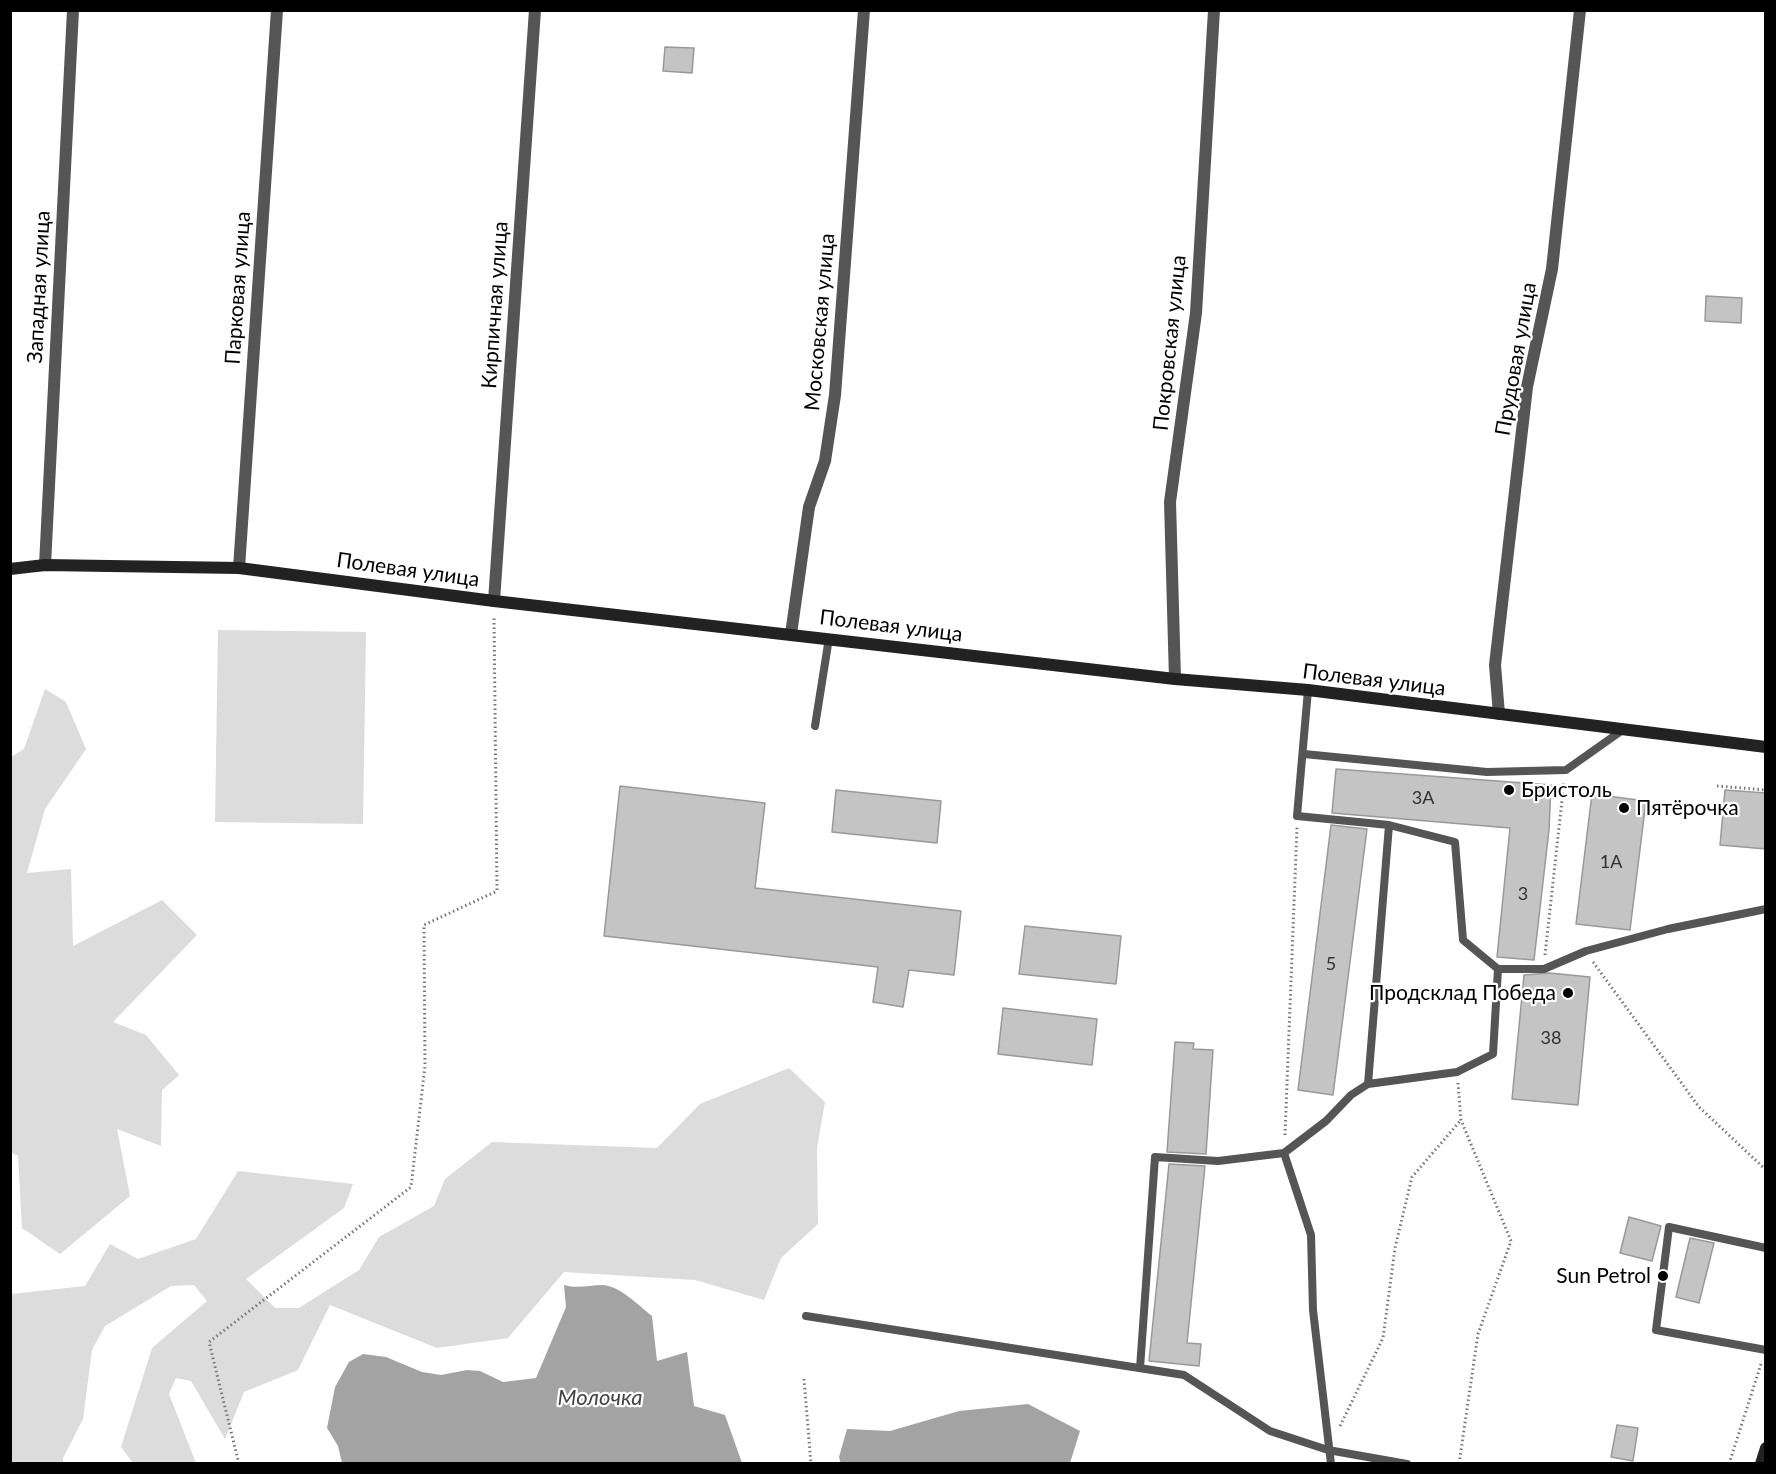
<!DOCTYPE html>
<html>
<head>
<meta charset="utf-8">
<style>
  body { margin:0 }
  #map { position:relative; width:1776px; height:1474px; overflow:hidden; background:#fff; font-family:Lato,sans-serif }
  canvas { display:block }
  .frame { position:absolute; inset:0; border:12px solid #000; pointer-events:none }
</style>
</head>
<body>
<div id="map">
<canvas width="1776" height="1474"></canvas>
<div class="frame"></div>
</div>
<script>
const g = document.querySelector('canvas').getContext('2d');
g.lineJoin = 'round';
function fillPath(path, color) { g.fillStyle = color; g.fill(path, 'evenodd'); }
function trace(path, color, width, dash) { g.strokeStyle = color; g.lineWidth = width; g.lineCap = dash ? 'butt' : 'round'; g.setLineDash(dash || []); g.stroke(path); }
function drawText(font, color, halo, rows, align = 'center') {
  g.font = font + ' Lato,sans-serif'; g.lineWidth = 4.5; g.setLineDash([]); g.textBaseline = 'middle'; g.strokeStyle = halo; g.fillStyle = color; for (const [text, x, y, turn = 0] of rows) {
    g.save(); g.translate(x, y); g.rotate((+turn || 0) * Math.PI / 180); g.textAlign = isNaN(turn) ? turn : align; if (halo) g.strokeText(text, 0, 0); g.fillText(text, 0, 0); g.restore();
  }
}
fillPath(new Path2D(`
  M 218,630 L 366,632 L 363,824 L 215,822 Z
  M 45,689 L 66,702 L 86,749 L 45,809 L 27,873 L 71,869 L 73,946 L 162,900 L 197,935 L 113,1022 L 146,1035 L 179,1075 L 162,1090 L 161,1146 L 117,1129 L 130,1196 L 60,1254 L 22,1228 L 18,1156 L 10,1152 L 11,757 L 24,749 Z
  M 789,1068 L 825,1102 L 817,1148 L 818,1224 L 781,1258 L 764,1300 L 695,1280 L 564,1272 L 508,1338 L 437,1348 L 330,1305 L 298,1370 L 244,1392 L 225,1439 L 191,1381 L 176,1378 L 169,1394 L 196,1463 L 133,1463 L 121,1447 L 152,1348 L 207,1301 L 194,1285 L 171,1286 L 105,1326 L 92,1350 L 83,1419 L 63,1458 L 63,1463 L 11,1463 L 11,1294 L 85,1286 L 110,1244 L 138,1259 L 196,1239 L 238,1171 L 353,1184 L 344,1208 L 246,1279 L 275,1308 L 299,1308 L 359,1270 L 379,1237 L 434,1206 L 445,1179 L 492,1142 L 657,1148 L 700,1104 Z`), '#dcdcdc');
fillPath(new Path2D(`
  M 564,1285 C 578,1289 589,1285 603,1285 C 620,1286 639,1306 652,1316 L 657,1361 L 687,1352 L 694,1406 L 725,1415 L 742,1463 L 342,1463 L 338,1446 L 327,1428 L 335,1387 L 349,1362 L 363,1354 L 386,1357 L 422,1372 L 441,1375 L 467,1370 L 480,1371 L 503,1382 L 536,1378 L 566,1307 Z
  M 1028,1404 L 1080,1431 L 1070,1463 L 841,1464 L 839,1457 L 847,1429 L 890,1431 L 959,1411 Z`), '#a3a3a3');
const building = new Path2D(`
  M 665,47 L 694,48 L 692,73 L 663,71 Z
  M 1706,296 L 1742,298 L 1741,323 L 1705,321 Z
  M 1336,769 L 1551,785 L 1549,830 L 1534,960 L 1497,957 L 1510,828 L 1332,813 Z
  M 620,786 L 765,803 L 755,888 L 961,911 L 954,975 L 909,970 L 903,1007 L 873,1002 L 878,967 L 604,936 Z
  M 836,790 L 941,801 L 937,843 L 832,832 Z
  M 1725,790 L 1766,793 L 1766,849 L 1720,845 Z
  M 1592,794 L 1646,801 L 1630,930 L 1576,924 Z
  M 1331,825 L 1367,829 L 1333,1095 L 1298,1090 Z
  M 1025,926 L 1121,936 L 1116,984 L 1019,974 Z
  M 1549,973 L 1590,977 L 1578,1105 L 1512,1099 L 1524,975 Z
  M 1003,1008 L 1097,1019 L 1092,1065 L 998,1054 Z
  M 1175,1042 L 1194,1043 L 1193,1049 L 1213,1050 L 1206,1154 L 1167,1152 Z
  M 1169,1164 L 1205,1166 L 1187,1343 L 1201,1344 L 1199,1366 L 1149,1361 Z
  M 1629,1217 L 1661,1226 L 1652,1261 L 1620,1253 Z
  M 1690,1238 L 1714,1243 L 1699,1303 L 1676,1297 Z
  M 1617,1425 L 1638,1428 L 1633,1461 L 1611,1457 Z`);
fillPath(building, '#c4c4c4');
trace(building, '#999', 1.5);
trace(new Path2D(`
  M 1717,786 L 1766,790
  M 1545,955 L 1564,782
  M 1593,962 L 1699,1107 L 1766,1170
  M 1458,1083 L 1461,1120 L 1511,1241 L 1478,1334 L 1459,1464
  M 1285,1135 L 1297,827
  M 804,1379 L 811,1464
  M 1340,1426 L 1383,1338 L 1395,1248 L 1412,1177 L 1461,1120
  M 239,1464 L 209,1342 L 411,1187 L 425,1066 L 424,925 L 497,891 L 494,617
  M 1729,1464 L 1762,1361`), '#777', 3, [1.5, 3]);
trace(new Path2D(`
  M 1308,690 L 1297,816 L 1389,825 L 1368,1084
  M 815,726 L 829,638
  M 1304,754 L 1487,772 L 1566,770 L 1624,729
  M 1389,825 L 1455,842 L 1463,940 L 1498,969
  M 1284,1153 L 1311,1235 L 1313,1310 L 1331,1464
  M 1766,1248 L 1669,1227 L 1656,1330 L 1766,1350
  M 806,1316 L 1184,1375 L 1270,1431 L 1328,1450 L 1407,1464
  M 1140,1368 L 1155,1157 L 1218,1161 L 1284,1153 L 1326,1121 L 1351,1095 L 1368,1084 L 1457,1072 L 1493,1054 L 1498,969 L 1544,969 L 1586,951 L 1668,929 L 1766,909`), '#555', 8);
trace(new Path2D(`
  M 45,565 L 73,10
  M 239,568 L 277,10
  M 494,601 L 535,10
  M 791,634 L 809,507 L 825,461 L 835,395 L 864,10
  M 1175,679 L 1170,502 L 1196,313 L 1214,10
  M 1499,714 L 1495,665 L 1527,387 L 1552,269 L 1580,10`), '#555', 12);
trace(new Path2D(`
  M 10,569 L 45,565 L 239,568 L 494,601 L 1175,679 L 1308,690 L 1766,747
  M 1761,1464 L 1766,1448`), '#222', 12);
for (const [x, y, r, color] of [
  [1509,790,6,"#000"],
  [1624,808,6,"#000"],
  [1568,993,6,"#000"],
  [1663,1276,6,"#000"]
]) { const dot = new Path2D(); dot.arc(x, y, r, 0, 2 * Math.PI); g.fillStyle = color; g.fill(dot); trace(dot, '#fff', 2); }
drawText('18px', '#313131', null, [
  ["3А",1423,798],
  ["1А",1611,862],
  ["3",1523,894],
  ["5",1331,964],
  ["38",1551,1038]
]);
drawText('21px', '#000', '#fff', [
  ["Западная улица",39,287,-87],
  ["Парковая улица",238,288,-86],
  ["Кирпичная улица",495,305,-86],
  ["Московская улица",820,322,-85],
  ["Покровская улица",1170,343,-84],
  ["Прудовая улица",1516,359,-80],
  ["Полевая улица",408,570,8],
  ["Полевая улица",891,626,7],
  ["Полевая улица",1374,680,7]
]);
drawText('21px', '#000', '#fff', [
  ["Бристоль",1521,790],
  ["Пятёрочка",1636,808],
  ["Продсклад Победа",1556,993,"right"],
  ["Sun Petrol",1651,1276,"right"]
], 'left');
drawText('italic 22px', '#444', '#fff', [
  ["Молочка",600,1398]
]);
</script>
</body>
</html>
